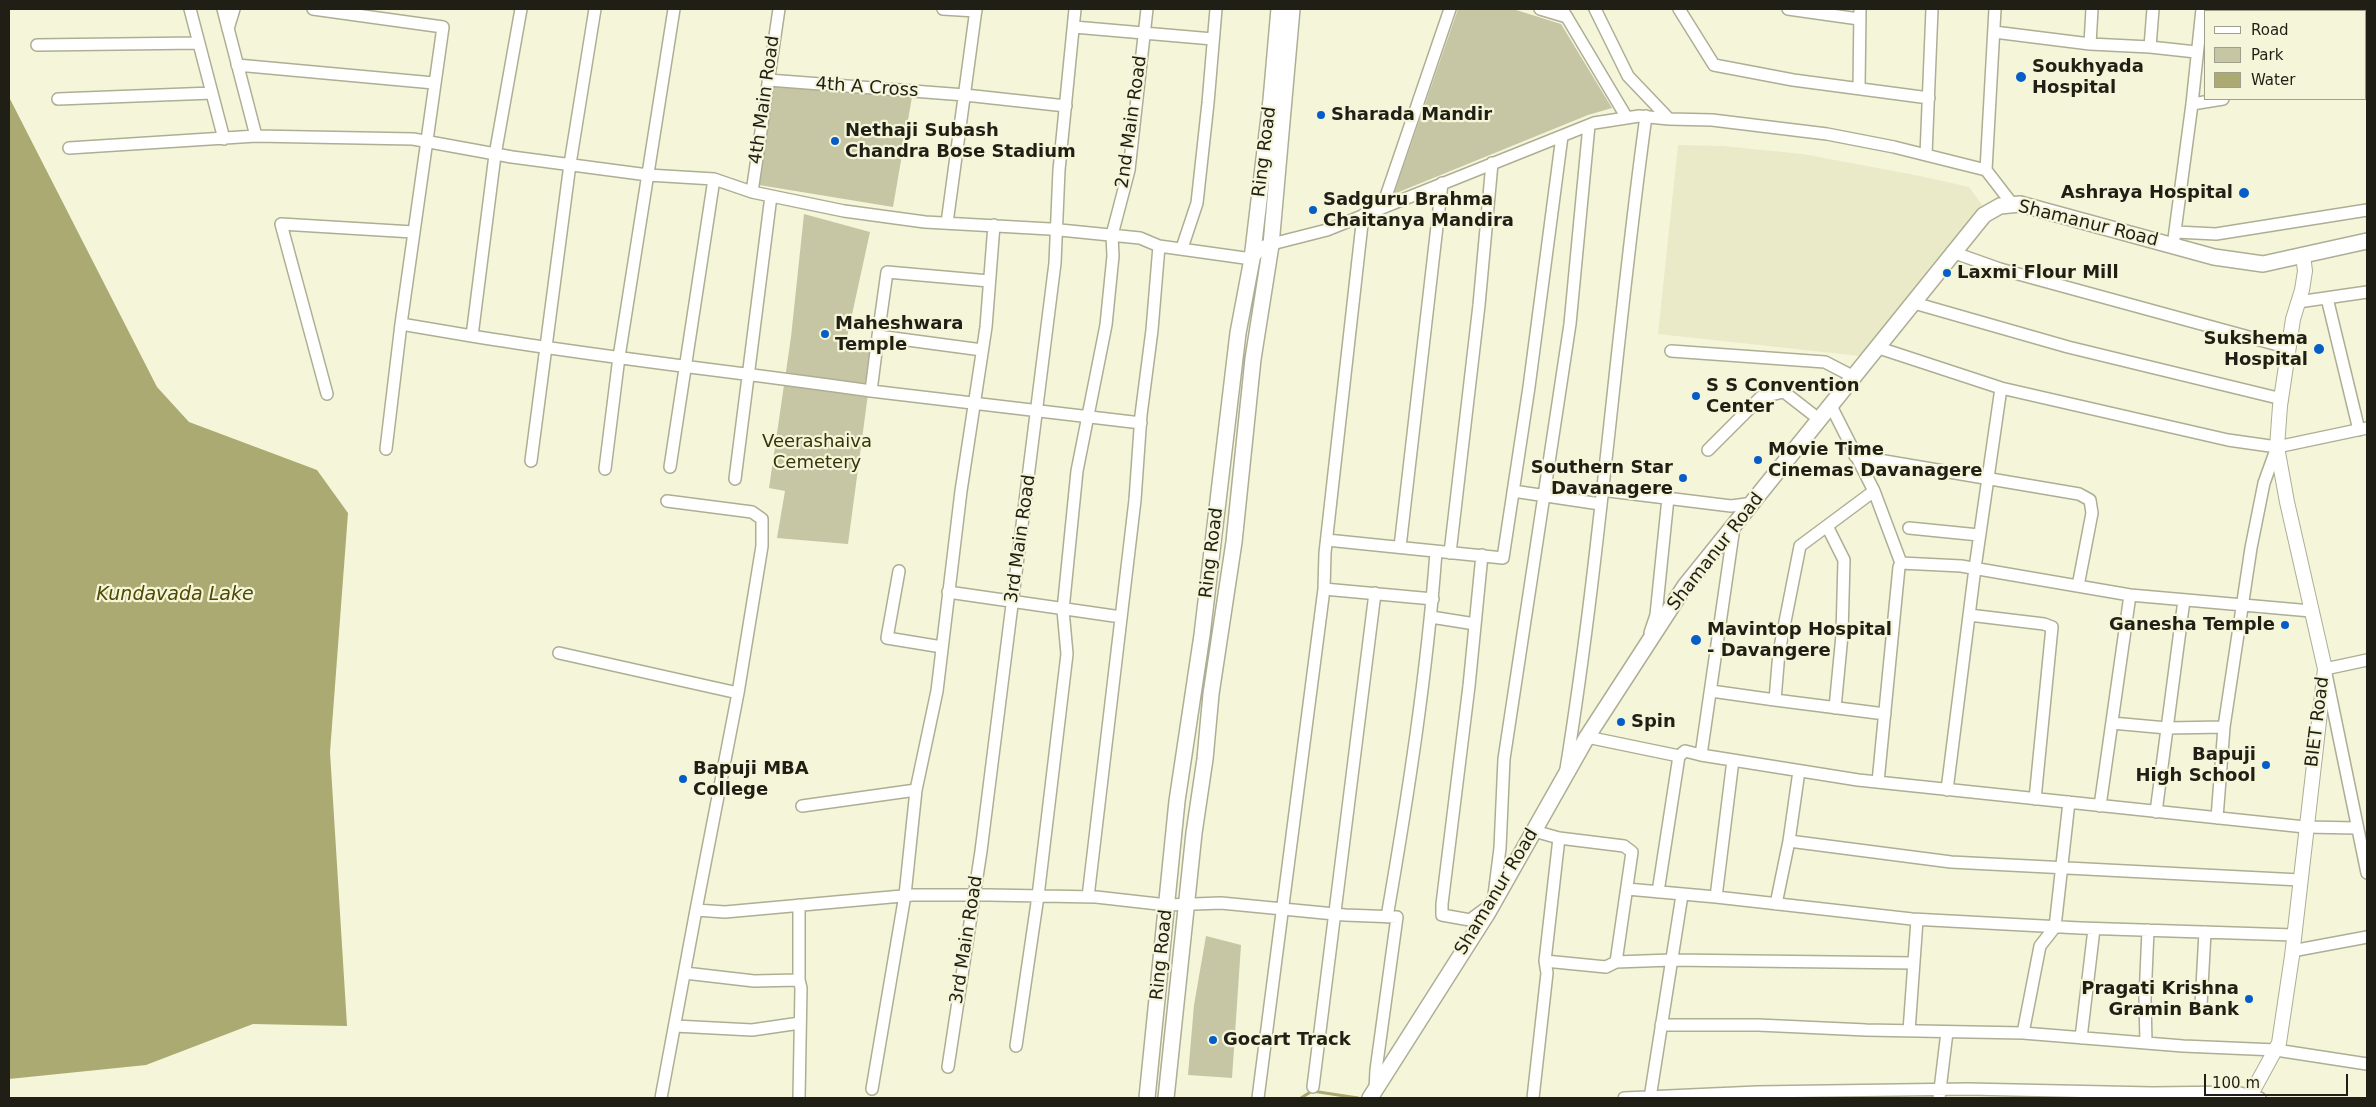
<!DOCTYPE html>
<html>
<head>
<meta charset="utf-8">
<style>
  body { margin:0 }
  #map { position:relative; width:2376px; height:1107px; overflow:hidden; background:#f5f5da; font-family:"DejaVu Sans",sans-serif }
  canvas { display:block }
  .frame { position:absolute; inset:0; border:10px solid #1f1f15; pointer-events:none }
  .legend { position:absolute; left:2204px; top:10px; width:162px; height:90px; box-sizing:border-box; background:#f5f5da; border:1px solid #9f9f8b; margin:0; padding:6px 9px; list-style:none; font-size:15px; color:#1f1f15 }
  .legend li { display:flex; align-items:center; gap:10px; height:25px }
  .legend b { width:25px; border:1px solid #9f9f8b }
  .scale { position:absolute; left:2204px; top:1074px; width:144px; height:22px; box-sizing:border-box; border:2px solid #1f1f15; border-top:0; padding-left:6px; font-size:15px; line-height:18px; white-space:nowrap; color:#1f1f15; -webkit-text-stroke:4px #f5f5da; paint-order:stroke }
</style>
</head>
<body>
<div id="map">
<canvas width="2376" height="1107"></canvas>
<div class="frame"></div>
<ul class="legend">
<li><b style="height:6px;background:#fff"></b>Road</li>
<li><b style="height:14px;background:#c6c6a4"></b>Park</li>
<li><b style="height:14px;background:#abaa72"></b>Water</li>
</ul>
<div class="scale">100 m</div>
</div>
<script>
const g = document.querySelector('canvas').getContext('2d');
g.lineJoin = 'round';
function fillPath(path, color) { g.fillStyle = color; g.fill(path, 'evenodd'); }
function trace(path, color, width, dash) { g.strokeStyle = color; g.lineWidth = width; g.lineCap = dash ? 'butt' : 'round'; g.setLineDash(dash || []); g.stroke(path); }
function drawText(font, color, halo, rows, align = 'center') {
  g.font = font + ' "DejaVu Sans",sans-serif'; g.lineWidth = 4.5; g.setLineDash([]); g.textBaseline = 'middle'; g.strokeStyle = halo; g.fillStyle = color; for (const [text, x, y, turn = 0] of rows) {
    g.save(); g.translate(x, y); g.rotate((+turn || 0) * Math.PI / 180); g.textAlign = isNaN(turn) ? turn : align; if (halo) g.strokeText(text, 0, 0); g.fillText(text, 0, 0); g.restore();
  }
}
fillPath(new Path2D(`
  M 1678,145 L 1723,146 L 1803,154 L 1920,176 L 1969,187 L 1982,205 L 1860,356 L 1658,334 Z`), '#eaeac8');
fillPath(new Path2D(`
  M 1458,9 L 1513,9 L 1561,24 L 1612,108 L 1588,115 L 1394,194 Z
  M 775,84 L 912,97 L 893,207 L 759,185 Z
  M 804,214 L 870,232 L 846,342 L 874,349 L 848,544 L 777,538 L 785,491 L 769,488 L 791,337 Z
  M 1206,936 L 1241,945 L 1232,1078 L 1188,1075 L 1194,1005 Z`), '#c6c6a4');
fillPath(new Path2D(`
  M 9,97 L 157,387 L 189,422 L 317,470 L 348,513 L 330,752 L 347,1026 L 253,1024 L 146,1065 L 9,1079 Z`), '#abaa72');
trace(new Path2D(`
  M 1301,1098 L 1312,1091 L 1358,1098`), '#abaa72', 3);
const minor = new Path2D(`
  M 190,9 L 224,139
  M 223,9 L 256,136
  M 313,9 L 443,27 L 401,324 L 472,336 L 495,155 L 521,9
  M 943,9 L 976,11
  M 1540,9 L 1567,17
  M 1562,9 L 1627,118
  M 1595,9 L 1628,76 L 1669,119
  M 1679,9 L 1714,65 L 1793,80 L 1929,98
  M 1788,9 L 1859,19
  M 2284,9 L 2284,11
  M 2353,9 L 2354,11
  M 1074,27 L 1213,39
  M 228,29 L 234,9
  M 1994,32 L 2090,44 L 2150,47 L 2196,52
  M 2090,44 L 2092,9
  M 37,45 L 199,43
  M 2150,47 L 2153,9
  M 237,65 L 434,83
  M 2365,73 L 2367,72
  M 768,80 L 965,95 L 1066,106
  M 1859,88 L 1860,9
  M 58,99 L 212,93
  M 2192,104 L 2223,99
  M 69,148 L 256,136 L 413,139 L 512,157 L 648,175 L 714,179 L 752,192 L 844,211 L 925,222 L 1050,229 L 1140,238 L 1159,246 L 1252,259 L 1264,246 L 1327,230 L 1594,123 L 1639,116 L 1669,119 L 1712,120 L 1827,134 L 1894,147 L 1986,170 L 2013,205
  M 1926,155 L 1932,9
  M 1986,170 L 1995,9
  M 752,192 L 779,9
  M 1382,208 L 1450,9
  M 947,223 L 976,9
  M 2176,232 L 2216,234 L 2367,210
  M 2173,246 L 2192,104 L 2202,9
  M 1182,248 L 1197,203 L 1208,103 L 1216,9
  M 1952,252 L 2000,269 L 2289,348
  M 2327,298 L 2359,430
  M 2298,302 L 2367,292
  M 1914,303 L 2068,347 L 2282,399
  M 472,336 C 605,358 738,372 871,391
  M 878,336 L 871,391 L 1141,423
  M 1876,347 L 2001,388 L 2228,440 L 2277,447 L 2367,428
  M 982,350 L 878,336 L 887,272 L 989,281
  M 1671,351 L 1825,362 L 1854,377
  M 327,394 L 281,224 L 413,232
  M 1831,406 L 1874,491 L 1901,563 L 1961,566 L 2130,595 L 2311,611
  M 386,449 L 401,324
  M 1708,450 L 1761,397 L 1784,392 L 1820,420
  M 1855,456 L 2079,494 L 2090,500 L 2092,513 L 2078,586
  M 531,461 L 570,164 L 595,9
  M 670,467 L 714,179
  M 605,469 L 619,357 L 674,9
  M 735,479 L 771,196
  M 1601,490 L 1731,506 L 1754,503
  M 1513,491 L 1600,504
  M 1874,491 L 1800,546 L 1779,652 L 1775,700 L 1885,714
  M 667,501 L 752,512 L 762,519 L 762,546 L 738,693 L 696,910
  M 1827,526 L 1844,560 L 1842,635 L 1835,708
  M 1734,527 L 1701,755 L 1858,780 L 2305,827 L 2357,828
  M 1909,528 L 1979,535
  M 1327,540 L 1503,558 L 1529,387 L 1562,136
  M 1400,547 L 1442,183
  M 1450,553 L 1479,305 L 1492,163
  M 1482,555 L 1469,686 L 1442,904 L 1442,915 L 1470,920 L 1493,903 L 1500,848 L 1504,759 L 1570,324 L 1589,125
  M 899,571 L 887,638 L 942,647
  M 1324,589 L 1433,599
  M 948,592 L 1121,617
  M 1969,615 L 2044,624 L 2052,627 L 2035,799
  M 1431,617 L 1475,624
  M 1650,633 L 1656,615 L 1668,498
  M 559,653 L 738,693
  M 2367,660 L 2325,669 L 2367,873
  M 1711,691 L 1775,700
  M 2112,723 L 2167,728 L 2224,727
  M 1587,737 L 1679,756
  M 1566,769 C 1601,553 1616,333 1646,116
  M 1799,771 L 1789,841 L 1951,862 L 2300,880
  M 1878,782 L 1899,567 L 1901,563
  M 1947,790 L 1975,568 L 2001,388
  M 802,806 L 916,790
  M 2100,806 L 2130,595
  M 2156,812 L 2184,600
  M 2217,818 L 2224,727 L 2251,548 L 2264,483 L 2277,447
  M 1534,831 L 1559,838 L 1624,846 L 1632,852 L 1616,962 L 1671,960 L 1914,963
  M 1559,838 L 1545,961 L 1606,967 L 1616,962
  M 1627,889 L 1716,897 L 1733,760
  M 1658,892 L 1679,756 L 1685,751 L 1701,755
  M 1088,897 L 1135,500 L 1141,415 L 1152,330 L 1159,246
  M 1716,897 L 1912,919 L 2080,928 L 2294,935
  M 1776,904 L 1789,841
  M 1387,917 C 1408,796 1427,674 1436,552
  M 2292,951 L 2367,937
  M 685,973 L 754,981 L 799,980
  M 2201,1005 L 2205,932
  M 1661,1025 L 1758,1025 L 1866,1030 L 2023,1033 L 2183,1046 L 2276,1050 L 2367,1064
  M 675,1026 L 752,1030 L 800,1023
  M 1909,1031 L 1917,920
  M 2023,1033 L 2040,946 L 2055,927 L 2069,802
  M 2081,1038 L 2094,929
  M 2146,1043 L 2145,999 L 2148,930
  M 1016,1046 L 1038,896 L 1067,654 L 1063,610 L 1077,471 L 1106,325 L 1113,256 L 1112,235 L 1129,170 L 1147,9
  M 948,1067 L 981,851 L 1055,263 L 1059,170 L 1075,9
  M 1313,1087 L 1375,593
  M 872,1089 L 905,895 L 916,790 L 937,691 L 961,491 L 986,327 L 994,225
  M 661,1098 L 696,910 L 725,912 L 913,895 L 989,895 L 1096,897 L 1167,905 L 1221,903 L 1345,915 L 1397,917 L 1376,1070 L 1375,1090
  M 799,1098 L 801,988 L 799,980 L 799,905
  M 1258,1098 L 1324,589 L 1325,553 L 1363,215
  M 1533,1098 L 1547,973 L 1545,961
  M 1624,1098 L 1757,1092 L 1968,1089 L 2152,1093 L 2236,1092 L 2260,1098
  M 1650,1098 L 1682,895
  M 1939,1098 L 1947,1032`);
const tertiary = new Path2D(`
  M 2249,1098 L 2279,1043 L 2292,956 L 2325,669 L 2287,502 L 2277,447 L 2280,406 L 2293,319 L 2302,290 L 2305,271 L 2303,255`);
const secondary = new Path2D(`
  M 1147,1098 L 1177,801 L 1202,635 L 1238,333 L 1252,259 L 1271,100 L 1279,9
  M 1166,1098 L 1194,833 L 1205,759 L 1211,694 L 1234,542 L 1253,359 L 1271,245 L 1292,9
  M 1370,1098 L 1487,914 L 1587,737 L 1685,586 L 1984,215 L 2000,206 L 2020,204 L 2214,257 L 2263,264 L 2367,241`);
trace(minor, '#aeae95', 14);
trace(tertiary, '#aeae95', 16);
trace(secondary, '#aeae95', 18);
trace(minor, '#fff', 11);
trace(tertiary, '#fff', 14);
trace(secondary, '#fff', 15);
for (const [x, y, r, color] of [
  [2021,77,6,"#055dc7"],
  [1321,115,5,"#055dc7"],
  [835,141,5,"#055dc7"],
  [2244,193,6,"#055dc7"],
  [1313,210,5,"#055dc7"],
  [1947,273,5,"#055dc7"],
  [825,334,5,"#055dc7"],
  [2319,349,6,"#055dc7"],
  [1696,396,5,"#055dc7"],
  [1758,460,5,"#055dc7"],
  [1683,478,5,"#055dc7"],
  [2285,625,5,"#055dc7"],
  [1696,640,6,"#055dc7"],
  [1621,722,5,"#055dc7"],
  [2266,765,5,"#055dc7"],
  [683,779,5,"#055dc7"],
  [2249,999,5,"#055dc7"],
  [1213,1040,5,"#055dc7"]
]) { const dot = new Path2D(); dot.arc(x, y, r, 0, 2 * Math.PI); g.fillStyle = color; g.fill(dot); trace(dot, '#f5f5da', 2); }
drawText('bold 18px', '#1f1f15', '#f5f5da', [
  ["Soukhyada",2032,67],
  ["Hospital",2032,88],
  ["Sharada Mandir",1331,115],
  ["Nethaji Subash",845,131],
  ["Chandra Bose Stadium",845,152],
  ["Ashraya Hospital",2233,193,"right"],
  ["Sadguru Brahma",1323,200],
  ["Chaitanya Mandira",1323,221],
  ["Laxmi Flour Mill",1957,273],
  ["Maheshwara",835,324],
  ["Temple",835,345],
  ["Sukshema",2308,339,"right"],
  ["Hospital",2308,360,"right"],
  ["S S Convention",1706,386],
  ["Center",1706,407],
  ["Movie Time",1768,450],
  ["Cinemas Davanagere",1768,471],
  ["Southern Star",1673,468,"right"],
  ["Davanagere",1673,489,"right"],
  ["Ganesha Temple",2275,625,"right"],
  ["Mavintop Hospital",1707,630],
  ["- Davangere",1707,651],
  ["Spin",1631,722],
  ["Bapuji",2256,755,"right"],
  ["High School",2256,776,"right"],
  ["Bapuji MBA",693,769],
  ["College",693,790],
  ["Pragati Krishna",2239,989,"right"],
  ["Gramin Bank",2239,1010,"right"],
  ["Gocart Track",1223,1040]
], 'left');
drawText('18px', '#1f1f15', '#f5f5da', [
  ["4th A Cross",867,88,4],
  ["4th Main Road",765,100,-82],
  ["2nd Main Road",1132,122,-82],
  ["Ring Road",1265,152,-83],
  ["Shamanur Road",2088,224,14],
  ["3rd Main Road",1021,539,-82],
  ["Shamanur Road",1716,552,-52],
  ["Ring Road",1212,553,-83],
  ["BIET Road",2318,722,-83],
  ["Shamanur Road",1497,892,-59],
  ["3rd Main Road",967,940,-81],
  ["Ring Road",1162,955,-84]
]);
drawText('18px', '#363406', '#f5f5da', [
  ["Veerashaiva",817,442],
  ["Cemetery",817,463]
]);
drawText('italic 19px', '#4d4a03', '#f5f5da', [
  ["Kundavada Lake",175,595]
]);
</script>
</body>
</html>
